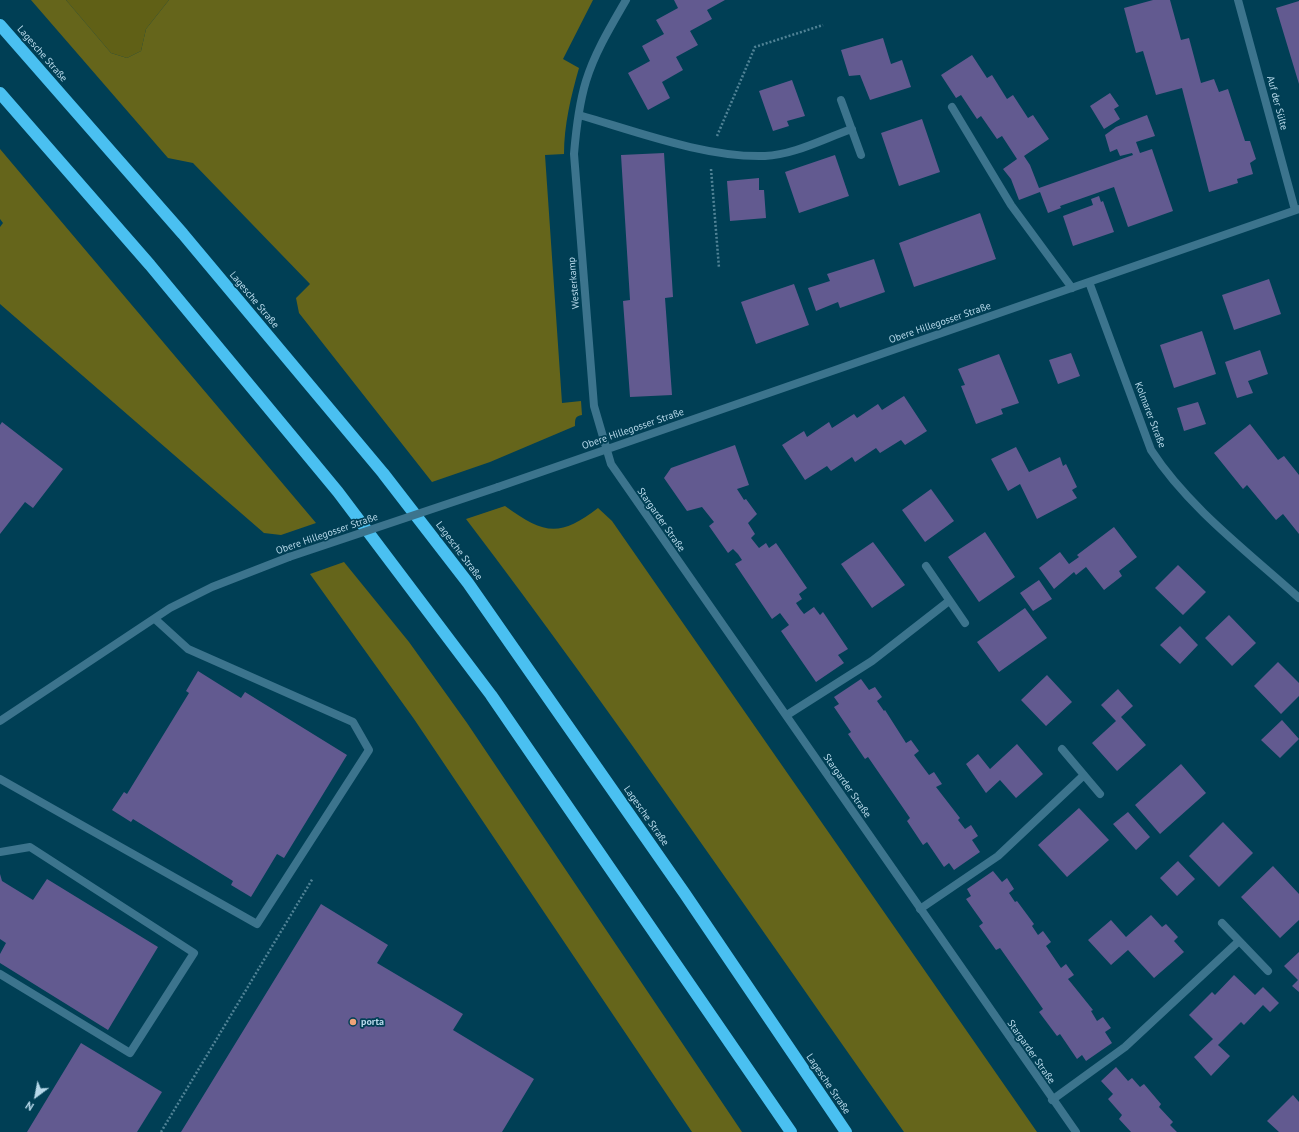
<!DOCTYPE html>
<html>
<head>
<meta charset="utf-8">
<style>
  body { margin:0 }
  #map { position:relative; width:1299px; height:1132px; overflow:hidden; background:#003f55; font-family:"PT Sans",sans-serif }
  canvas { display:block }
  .north { position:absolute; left:16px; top:1076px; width:40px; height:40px; -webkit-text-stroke:3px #003f55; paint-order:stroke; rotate:212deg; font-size:11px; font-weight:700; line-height:16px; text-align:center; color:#b7d9ea }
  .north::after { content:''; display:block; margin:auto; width:14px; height:18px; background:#b7d9ea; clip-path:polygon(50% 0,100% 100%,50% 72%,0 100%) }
</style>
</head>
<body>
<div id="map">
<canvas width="1299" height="1132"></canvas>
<div class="north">N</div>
</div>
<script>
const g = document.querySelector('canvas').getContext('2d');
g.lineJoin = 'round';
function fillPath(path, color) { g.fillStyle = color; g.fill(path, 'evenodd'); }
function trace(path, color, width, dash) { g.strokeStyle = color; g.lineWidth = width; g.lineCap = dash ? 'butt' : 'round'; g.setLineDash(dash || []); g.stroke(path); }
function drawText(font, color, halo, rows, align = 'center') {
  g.font = font + ' "PT Sans",sans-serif'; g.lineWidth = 3.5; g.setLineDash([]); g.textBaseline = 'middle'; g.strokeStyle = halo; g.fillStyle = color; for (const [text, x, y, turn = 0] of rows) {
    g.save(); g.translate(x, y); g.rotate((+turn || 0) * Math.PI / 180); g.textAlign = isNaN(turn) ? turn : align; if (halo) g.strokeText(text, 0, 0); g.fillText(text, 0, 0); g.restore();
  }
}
fillPath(new Path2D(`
  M 66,0 L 169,0 L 146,29 L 141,51 L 127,58 L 111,53 Z`), '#606016');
fillPath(new Path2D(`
  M 31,0 L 66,0 L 111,53 L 127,58 L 141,51 L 146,29 L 169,0 L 593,0 L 563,59 L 579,68 C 571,96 564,125 564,154 L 545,155 L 562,403 L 581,401 L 582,415 C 575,416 575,419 575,426 L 490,462 L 432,482 L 299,313 L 296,298 L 310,284 L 193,163 L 168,158 Z
  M 0,149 L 316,523 L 281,535 L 264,533 L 0,304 L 0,227 L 3,223 L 0,219 Z
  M 505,506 C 544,534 559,538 598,508 L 612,521 L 1037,1132 L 904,1132 C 759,927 618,719 466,519 Z
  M 344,562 L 409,642 L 467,723 L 742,1132 L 692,1132 L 414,719 L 310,574 Z`), '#65651b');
fillPath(new Path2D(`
  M 674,0 L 725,0 L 707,10 L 712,19 L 690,31 L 698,45 L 676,57 L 683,70 L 662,82 L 670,98 L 648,110 L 628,73 L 650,61 L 642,46 L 664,34 L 656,20 L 678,8 Z
  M 1153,0 L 1170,0 L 1181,40 L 1189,38 L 1201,83 L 1214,79 L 1219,92 L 1228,89 L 1245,141 L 1250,141 L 1256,159 L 1250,163 L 1253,174 L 1237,179 L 1238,183 L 1209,192 L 1182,88 L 1156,95 L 1143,51 L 1136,53 L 1124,8 Z
  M 1299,1 L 1299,84 L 1276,8 Z
  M 883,38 L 891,64 L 902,60 L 911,87 L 870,100 L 860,75 L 849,76 L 841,50 Z
  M 972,55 L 987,78 L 992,75 L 1007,99 L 1013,95 L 1028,118 L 1033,115 L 1049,139 L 1024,156 L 1030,165 L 1039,188 L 1133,155 L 1132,153 L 1120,156 L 1117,149 L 1110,152 L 1105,135 L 1116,127 L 1147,115 L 1155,136 L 1136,142 L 1140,153 L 1152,149 L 1173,211 L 1128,227 L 1114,187 L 1060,206 L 1061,208 L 1048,213 L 1040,192 L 1019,200 L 1011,179 L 1003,169 L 1017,159 L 1002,136 L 997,139 L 981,116 L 977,119 L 961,95 L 956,98 L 941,75 Z
  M 792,80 L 805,116 L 787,121 L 789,126 L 773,131 L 759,91 Z
  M 1110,93 L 1119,106 L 1114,109 L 1120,119 L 1104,129 L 1090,106 Z
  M 922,119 L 940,172 L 899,186 L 881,133 Z
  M 664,153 L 673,297 L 665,298 L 672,395 L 630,397 L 623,301 L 630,300 L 621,155 Z
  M 835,155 L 849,196 L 799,213 L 785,172 Z
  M 759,178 L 759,190 L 764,190 L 766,218 L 730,221 L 727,181 Z
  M 1099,196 L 1101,202 L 1103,201 L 1114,232 L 1073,246 L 1063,216 L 1093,205 L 1091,199 Z
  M 980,213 L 996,259 L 914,287 L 899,243 Z
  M 874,259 L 885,292 L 840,308 L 838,302 L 816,311 L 808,288 L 830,281 L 827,274 Z
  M 1269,279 L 1281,314 L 1234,330 L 1222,295 Z
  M 794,284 L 809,325 L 756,344 L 741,302 Z
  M 1202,331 L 1216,374 L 1174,388 L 1160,345 Z
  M 1260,350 L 1268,374 L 1248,381 L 1253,393 L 1237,398 L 1225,362 Z
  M 1071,353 L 1080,376 L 1058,384 L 1049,360 Z
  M 999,354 L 1019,403 L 1001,409 L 1003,414 L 976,424 L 961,386 L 965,385 L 958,369 Z
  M 904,396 L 927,431 L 905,445 L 901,440 L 880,453 L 876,448 L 855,462 L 852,457 L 831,471 L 827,466 L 805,480 L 782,445 L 804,431 L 807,437 L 829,422 L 832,428 L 854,414 L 857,418 L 878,404 L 882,410 Z
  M 1198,402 L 1206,424 L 1184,431 L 1177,408 Z
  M 2,422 L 63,469 L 33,508 L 25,502 L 0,534 L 0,425 Z
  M 1250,424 L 1278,460 L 1284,456 L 1299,475 L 1299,534 L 1283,514 L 1276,520 L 1247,485 L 1243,489 L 1214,453 Z
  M 735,445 L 749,485 L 737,489 L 744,500 L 746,499 L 757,514 L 748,523 L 755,534 L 751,538 L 759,548 L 766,543 L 769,548 L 776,543 L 807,588 L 799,594 L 802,599 L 796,603 L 800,609 L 804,614 L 814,607 L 820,615 L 823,612 L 848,649 L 838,655 L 844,663 L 816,682 L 781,631 L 789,625 L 780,613 L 772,619 L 735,564 L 742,560 L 738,554 L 733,549 L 728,553 L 709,526 L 714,522 L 702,507 L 687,511 L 664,478 L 671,468 Z
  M 1016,447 L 1029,472 L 1060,457 L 1063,466 L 1066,464 L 1077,487 L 1072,490 L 1077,498 L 1037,519 L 1020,484 L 1008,491 L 991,459 Z
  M 931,489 L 954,521 L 925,542 L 902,510 Z
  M 1114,527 L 1137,557 L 1119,571 L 1122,576 L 1104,590 L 1086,567 L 1076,575 L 1074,572 L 1054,589 L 1039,568 L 1060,552 L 1069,564 L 1079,557 L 1077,555 Z
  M 985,532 L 1015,577 L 979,602 L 948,557 Z
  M 873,542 L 905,585 L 872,608 L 841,564 Z
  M 1178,565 L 1206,592 L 1183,615 L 1155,588 Z
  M 1039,580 L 1052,599 L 1033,611 L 1020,593 Z
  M 1025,608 L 1047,638 L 999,672 L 977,642 Z
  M 1229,615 L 1256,643 L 1232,666 L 1205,638 Z
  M 1180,626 L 1198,645 L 1180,664 L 1160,645 Z
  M 1278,662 L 1299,683 L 1299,696 L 1281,714 L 1254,686 Z
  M 198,671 L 241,698 L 245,692 L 347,755 L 284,858 L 277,854 L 251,897 L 231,885 L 233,881 L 133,819 L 131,822 L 112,810 L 124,792 L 127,794 L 189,693 L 186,691 Z
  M 1047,675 L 1072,702 L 1046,726 L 1021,700 Z
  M 861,679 L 869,690 L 875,687 L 882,697 L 877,701 L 884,711 L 885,710 L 906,743 L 911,740 L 919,751 L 914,755 L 929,775 L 934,772 L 942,784 L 936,787 L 960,818 L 958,820 L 965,829 L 971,825 L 978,836 L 972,840 L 980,852 L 954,870 L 949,863 L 944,867 L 927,842 L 923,845 L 907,821 L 910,818 L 868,757 L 865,759 L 848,734 L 851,732 L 834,707 L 839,704 L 834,697 Z
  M 1118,689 L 1133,706 L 1121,717 L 1146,745 L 1117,771 L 1092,743 L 1116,721 L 1101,705 Z
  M 1282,720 L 1299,739 L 1280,758 L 1261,740 Z
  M 1017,744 L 1043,774 L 1016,798 L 1000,780 L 986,793 L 966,764 L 978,754 L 990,769 Z
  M 1181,764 L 1206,793 L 1160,834 L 1135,805 Z
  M 1079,808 L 1109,840 L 1067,877 L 1038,845 Z
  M 1128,812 L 1150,837 L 1136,850 L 1113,824 Z
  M 1223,822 L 1253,853 L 1219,887 L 1189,856 Z
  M 1178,861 L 1195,879 L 1177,896 L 1160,878 Z
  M 1273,866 L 1299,894 L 1299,920 L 1280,938 L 1241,897 Z
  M 993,871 L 1002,882 L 1007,878 L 1014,889 L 1009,893 L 1015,902 L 1017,901 L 1034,924 L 1032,926 L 1038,935 L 1043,931 L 1051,942 L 1046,946 L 1061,968 L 1066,964 L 1074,975 L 1068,979 L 1093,1010 L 1091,1011 L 1097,1021 L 1103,1017 L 1111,1028 L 1105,1032 L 1112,1043 L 1086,1061 L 1082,1055 L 1077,1059 L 1060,1034 L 1057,1036 L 1039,1012 L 1043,1009 L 1000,948 L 996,950 L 979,926 L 983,923 L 966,899 L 971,896 L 967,889 Z
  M 0,874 L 2,881 L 33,900 L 47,879 L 158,947 L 108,1030 L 0,963 L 0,954 L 6,943 L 0,939 Z
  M 321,904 L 388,945 L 377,963 L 463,1014 L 453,1030 L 534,1079 L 502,1132 L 181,1132 Z
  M 1151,915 L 1162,927 L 1166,924 L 1178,937 L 1174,941 L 1184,952 L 1154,978 L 1128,950 L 1111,965 L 1088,940 L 1111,920 L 1126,937 Z
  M 1299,952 L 1299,992 L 1292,986 L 1298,980 L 1284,966 Z
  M 1234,975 L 1255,995 L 1263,987 L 1279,1003 L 1270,1012 L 1263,1005 L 1244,1025 L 1241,1022 L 1218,1045 L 1230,1056 L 1211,1076 L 1194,1057 L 1213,1039 L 1189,1015 L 1212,992 L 1215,995 Z
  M 81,1043 L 162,1092 L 137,1132 L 27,1132 Z
  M 1116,1067 L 1128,1081 L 1132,1078 L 1140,1087 L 1144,1084 L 1161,1104 L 1159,1107 L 1173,1122 L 1170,1125 L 1177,1132 L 1131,1132 L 1119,1119 L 1122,1115 L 1108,1099 L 1113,1094 L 1101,1081 Z
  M 1293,1095 L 1299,1102 L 1299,1132 L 1279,1132 L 1267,1121 Z`), '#625a90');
trace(new Path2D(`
  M 717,136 L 755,47 L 823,25
  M 711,169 L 719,268
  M 161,1132 L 313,878`), '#508396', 2.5, [2, 2]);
trace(new Path2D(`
  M 841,100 L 861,155
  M 952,107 L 1011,205 L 1072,288
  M 579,115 C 635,131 706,158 765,156 C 794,155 825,138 852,129
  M 926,566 L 965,623
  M 787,715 L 872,661 L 949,601
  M 1062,749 L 1100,794
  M 0,779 L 257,924 L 369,750 L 353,722 L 188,649 L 155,619
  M 0,852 L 30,847 L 194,953 L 130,1053 L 0,974
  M 920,909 L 998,856 L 1084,775
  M 1222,923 L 1268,971
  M 1052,1100 L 1125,1047 L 1239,941`), '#3c748d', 8);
trace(new Path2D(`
  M 626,0 C 611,26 595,52 586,81 C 579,104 576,130 574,154 L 594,406 L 611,464 L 1076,1132
  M 1238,0 L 1295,210
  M 1089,282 L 1151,450 C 1188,507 1248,552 1299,598
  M 498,487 L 1299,209
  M 0,721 L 170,608 L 212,587 L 289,557`), '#3c748d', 8);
trace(new Path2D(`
  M 0,25 L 183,234 L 383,473 L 468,583 L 685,894 L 846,1132
  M 0,93 L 150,265 L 338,492 L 491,695 L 791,1132`), '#4ac0f1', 12);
trace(new Path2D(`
  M 289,557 L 498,487`), '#3c748d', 8);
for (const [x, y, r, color] of [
  [353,1022,4,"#f0a378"]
]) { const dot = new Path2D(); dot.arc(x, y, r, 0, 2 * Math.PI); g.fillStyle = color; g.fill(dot); trace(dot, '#003f55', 1.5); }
drawText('10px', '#b7d9ea', '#003f55', [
  ["Lagesche Straße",42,54,49],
  ["Auf der Sülte",1277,103,75],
  ["Westerkamp",574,283,-95],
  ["Lagesche Straße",254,300,50],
  ["Obere Hillegosser Straße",940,323,-19],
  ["Kolmarer Straße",1150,415,69],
  ["Obere Hillegosser Straße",633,429,-19],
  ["Stargarder Straße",661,520,55],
  ["Obere Hillegosser Straße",327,534,-19],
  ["Lagesche Straße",459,551,53],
  ["Stargarder Straße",847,786,55],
  ["Lagesche Straße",646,816,55],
  ["Stargarder Straße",1031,1052,55],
  ["Lagesche Straße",828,1084,56]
]);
drawText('bold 10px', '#b7d9ea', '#003f55', [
  ["porta",361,1022]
], 'left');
</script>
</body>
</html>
